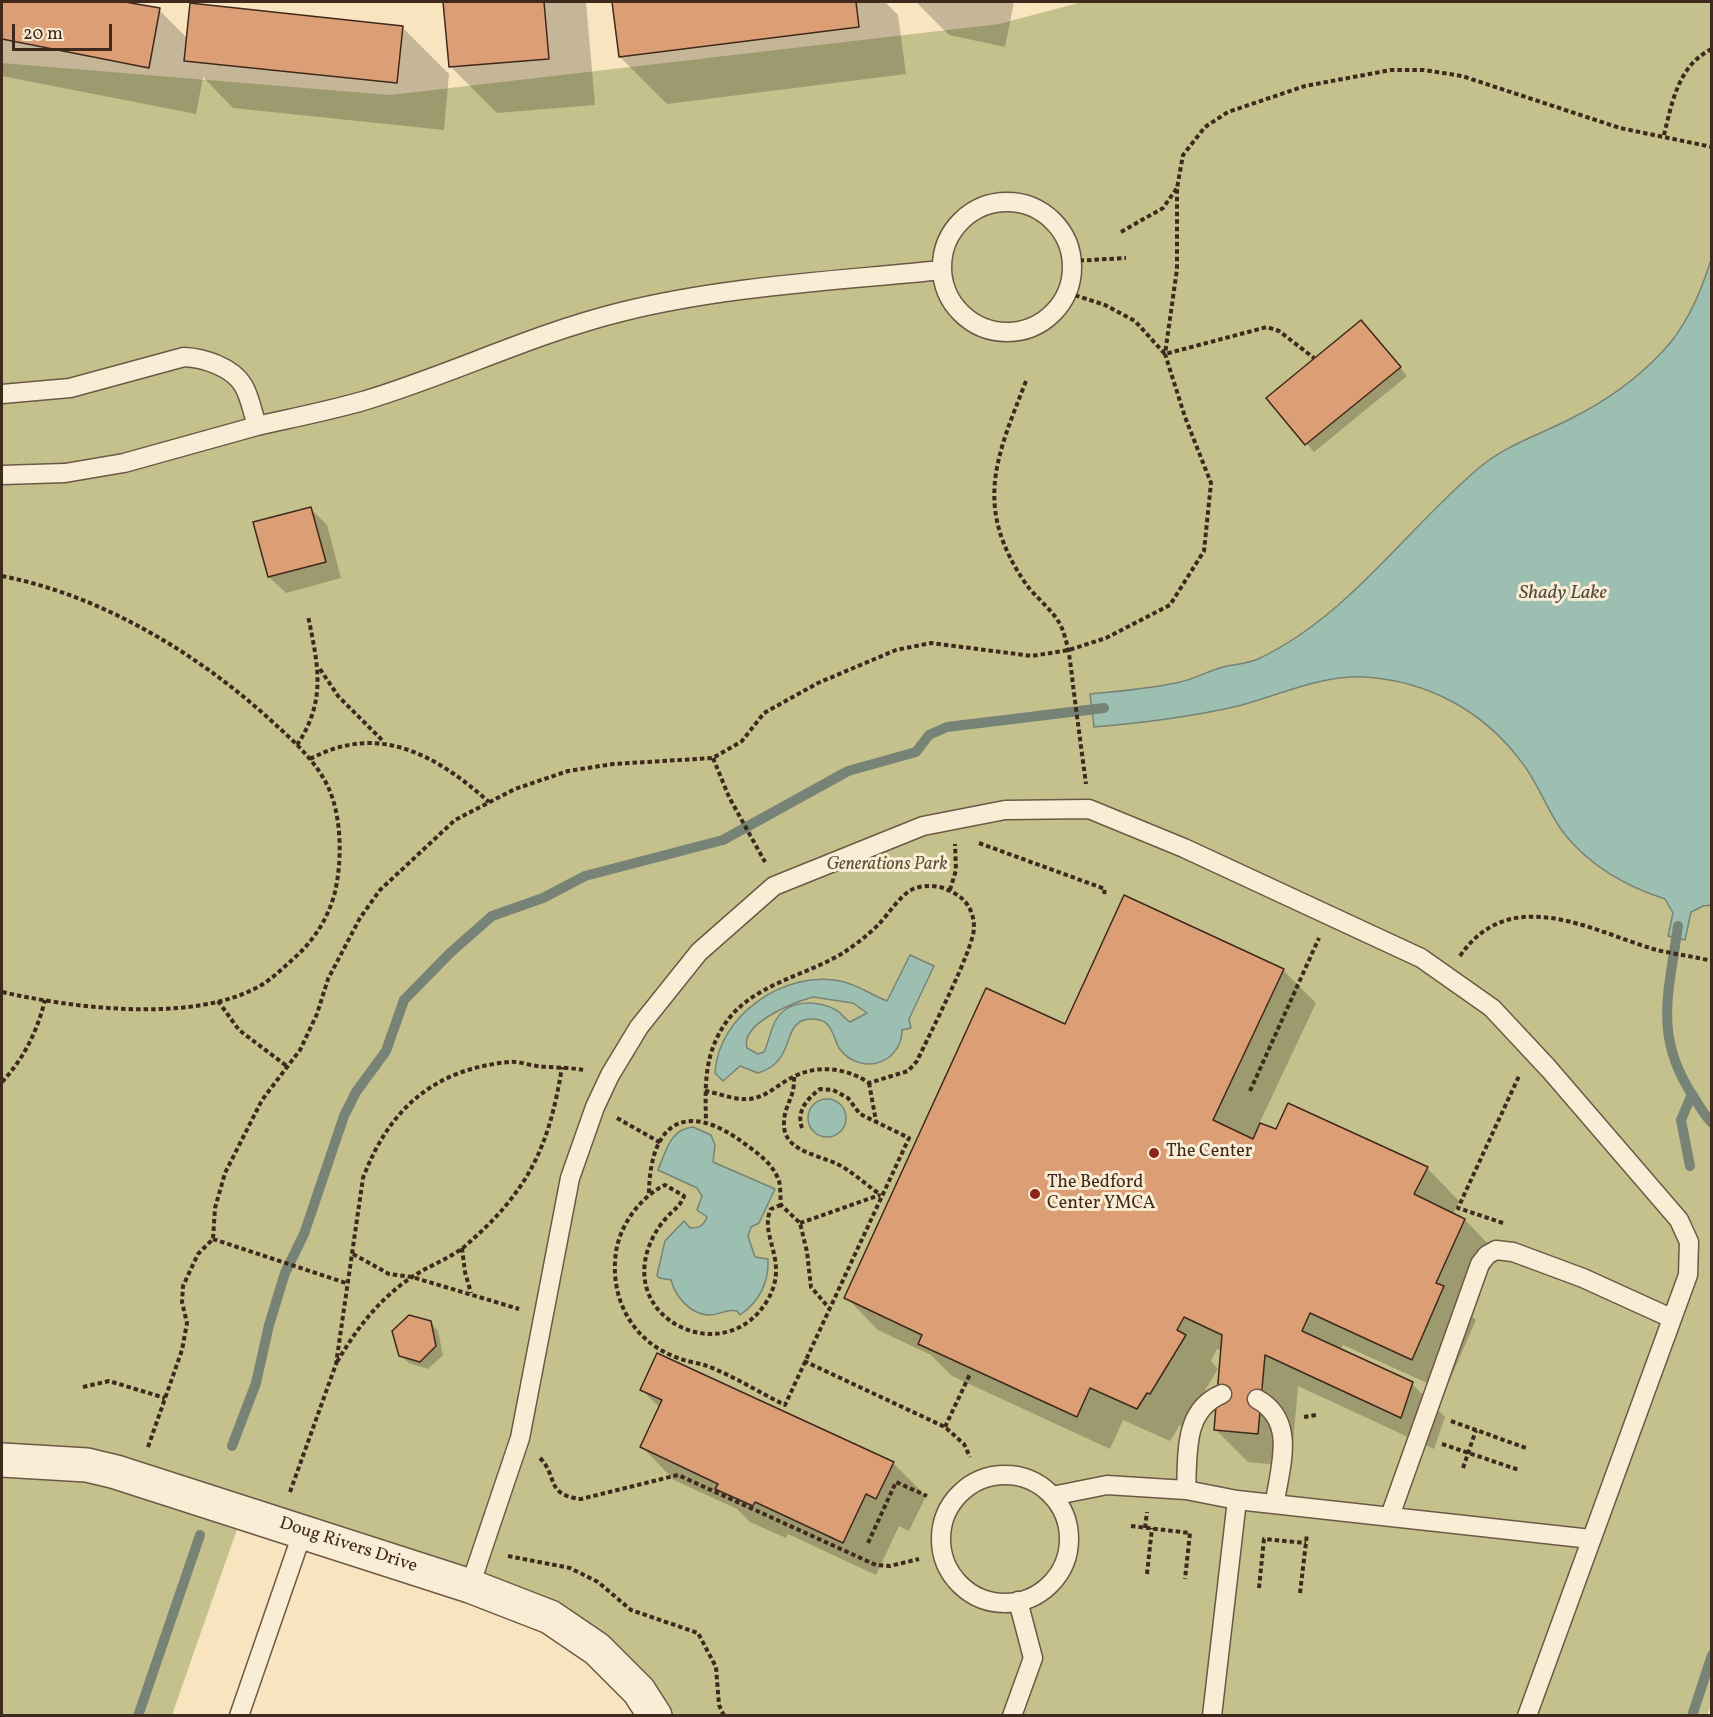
<!DOCTYPE html>
<html>
<head>
<meta charset="utf-8">
<style>
  body { margin:0 }
  #map { position:relative; width:1713px; height:1717px; overflow:hidden; background:#f8e4be; font-family:Vollkorn,serif }
  canvas { display:block }
  .frame { position:absolute; inset:0; border:3px solid #3f291d; pointer-events:none }
  .scale { position:absolute; left:12px; top:24px; width:100px; height:27px; box-sizing:border-box; border:3px solid #3f291d; border-top:0; padding-left:8px; font-size:18px; line-height:21px; white-space:nowrap; color:#3f291d; -webkit-text-stroke:4px #faedd5; paint-order:stroke }
</style>
</head>
<body>
<div id="map">
<canvas width="1713" height="1717"></canvas>
<div class="frame"></div>
<div class="scale">20 m</div>
</div>
<script>
const g = document.querySelector('canvas').getContext('2d');
g.lineJoin = 'round';
function fillPath(path, color) { g.fillStyle = color; g.fill(path, 'evenodd'); }
function trace(path, color, width, dash) { g.strokeStyle = color; g.lineWidth = width; g.lineCap = dash ? 'butt' : 'round'; g.setLineDash(dash || []); g.stroke(path); }
function drawText(font, color, halo, rows, align = 'center') {
  g.font = font + ' Vollkorn,serif'; g.lineWidth = 6; g.setLineDash([]); g.textBaseline = 'middle'; g.strokeStyle = halo; g.fillStyle = color; for (const [text, x, y, turn = 0] of rows) {
    g.save(); g.translate(x, y); g.rotate((+turn || 0) * Math.PI / 180); g.textAlign = isNaN(turn) ? turn : align; if (halo) g.strokeText(text, 0, 0); g.fillText(text, 0, 0); g.restore();
  }
}
fillPath(new Path2D(`
  M 1082,2 L 1711,2 L 1712,1703 L 1707,1715 L 655,1715 L 597,1649 L 243,1512 L 172,1715 L 2,1715 L 2,63 L 390,95 L 999,24 Z`), '#c5c18c');
const water = new Path2D(`
  M 1711,260 L 1712,905 L 1703,906 L 1691,912 L 1685,940 L 1668,936 L 1673,913 L 1665,899 C 1628,887 1593,868 1567,837 C 1548,815 1539,783 1520,760 C 1482,710 1427,681 1365,677 C 1321,675 1280,695 1238,706 C 1191,717 1142,723 1094,727 L 1090,694 C 1120,691 1150,689 1180,682 C 1194,679 1208,671 1223,667 C 1234,664 1247,664 1258,659 C 1349,616 1405,530 1480,467 C 1506,445 1539,435 1568,420 C 1603,403 1636,380 1663,351 C 1687,326 1701,292 1711,260 Z
  M 910,955 L 934,966 L 909,1019 L 911,1028 L 902,1030 C 902,1041 897,1051 888,1058 C 872,1069 850,1064 839,1048 C 835,1041 833,1029 826,1023 C 821,1019 810,1018 804,1020 C 782,1027 795,1062 758,1073 L 740,1066 L 723,1081 L 715,1073 C 718,1015 785,970 840,981 C 857,984 871,995 887,1001 ZM 813,997 L 853,1003 L 867,1013 L 850,1022 C 844,1019 842,1013 836,1010 C 817,1000 788,999 776,1020 C 770,1030 769,1042 764,1052 L 758,1054 L 747,1048 C 740,1023 795,1002 813,997 Z
  M808 1118a19 19 0 1 1 38 0a19 19 0 1 1-38 0Z
  M 693,1127 L 711,1135 L 715,1145 L 713,1162 L 775,1189 L 759,1223 L 751,1227 L 748,1236 L 755,1257 L 768,1259 C 769,1283 760,1301 740,1315 L 737,1311 C 726,1308 719,1316 708,1315 C 690,1314 675,1296 671,1280 L 659,1278 L 657,1275 L 665,1241 L 684,1221 L 690,1228 C 700,1228 704,1225 707,1217 L 697,1210 L 702,1196 L 697,1188 L 658,1170 C 666,1151 670,1129 693,1127 Z`);
fillPath(water, '#9dbfb1');
trace(water, '#778376', 1.5);
fillPath(new Path2D(`
  M 2,2 L 117,2 L 159,10 L 188,39 L 402,27 L 449,74 L 444,130 L 233,108 L 203,77 L 196,114 L 2,76 Z
  M 445,2 L 586,2 L 595,105 L 497,113 L 450,66 Z
  M 613,2 L 885,2 L 898,15 L 906,74 L 667,104 L 620,57 Z
  M 916,2 L 1014,2 L 1005,47 L 949,35 Z
  M 1369,330 L 1407,376 L 1314,452 L 1268,398 Z
  M 310,508 L 327,525 L 341,578 L 286,593 L 269,577 L 255,523 Z
  M 1283,970 L 1316,1003 L 1259,1124 L 1276,1131 L 1427,1168 L 1459,1201 L 1453,1215 L 1465,1220 L 1497,1253 L 1469,1313 L 1476,1320 L 1445,1391 L 1343,1345 L 1340,1350 L 1412,1384 L 1445,1417 L 1434,1449 L 1298,1386 L 1291,1466 L 1248,1462 L 1215,1429 L 1222,1351 L 1217,1349 L 1211,1361 L 1218,1369 L 1183,1426 L 1180,1425 L 1170,1441 L 1123,1420 L 1110,1449 L 952,1376 L 931,1355 L 878,1330 L 846,1297 L 1065,1026 Z
  M 430,1322 L 438,1331 L 443,1355 L 428,1369 L 409,1363 L 400,1355 Z
  M 642,1390 L 893,1463 L 926,1496 L 909,1531 L 899,1526 L 876,1575 L 788,1534 L 786,1538 L 750,1522 L 737,1509 L 674,1480 L 642,1447 L 660,1408 Z`), '#0003');
trace(new Path2D(`
  M 1678,926 C 1669,992 1653,1036 1693,1096 C 1699,1105 1704,1115 1712,1123
  M 1690,1166 L 1681,1120 L 1692,1094
  M 232,1446 L 256,1383 L 269,1325 L 285,1273 L 304,1234 L 344,1116 L 356,1092 L 386,1051 L 404,1000 L 450,953 L 492,916 L 543,898 L 585,876 L 723,840 L 848,771 L 916,752 L 929,735 L 947,727 L 1104,708
  M 138,1716 L 200,1535
  M 1692,1716 L 1712,1655`), '#778376', 10);
const building = new Path2D(`
  M 2,2 L 125,2 L 160,8 L 149,68 L 2,39 Z
  M 443,2 L 544,2 L 549,59 L 449,67 Z
  M 612,2 L 856,2 L 859,27 L 619,57 Z
  M 190,3 L 403,26 L 397,83 L 184,61 Z
  M 1361,320 L 1401,367 L 1305,445 L 1266,398 Z
  M 311,507 L 326,562 L 268,577 L 253,522 Z
  M 1124,895 L 1284,969 L 1213,1120 L 1253,1139 L 1260,1123 L 1276,1129 L 1288,1103 L 1428,1167 L 1414,1194 L 1465,1219 L 1436,1283 L 1444,1286 L 1412,1360 L 1310,1313 L 1302,1331 L 1413,1382 L 1401,1418 L 1265,1355 L 1258,1434 L 1214,1430 L 1222,1335 L 1184,1317 L 1177,1330 L 1186,1335 L 1150,1394 L 1147,1393 L 1137,1409 L 1090,1388 L 1077,1417 L 918,1344 L 922,1335 L 844,1298 L 986,988 L 1065,1024 Z
  M 409,1315 L 431,1321 L 436,1346 L 420,1362 L 399,1356 L 392,1331 Z
  M 657,1353 L 894,1462 L 876,1499 L 866,1494 L 843,1543 L 755,1502 L 753,1506 L 715,1489 L 718,1484 L 640,1447 L 662,1400 L 640,1390 Z`);
fillPath(building, '#dc9e74');
trace(building, '#3f291d', 1.5);
const service = new Path2D(`
  M942 267a65 65 0 1 1 130 0a65 65 0 1 1-130 0Z
  M 2,394 L 70,388 L 184,357 C 204,358 232,367 243,385 C 250,396 253,414 257,426 C 292,418 328,411 363,401 C 450,375 532,334 621,312 C 725,286 835,281 942,270
  M 2,475 L 65,473 L 124,463 L 257,426
  M 1257,1399 C 1297,1421 1280,1466 1275,1502
  M941 1539a64 64 0 1 1 128 0a64 64 0 1 1-128 0Z
  M 1186,1490 C 1188,1454 1183,1410 1222,1394
  M 1052,1496 L 1107,1485 L 1186,1490 L 1237,1500
  M 1390,1516 L 1480,1264 L 1487,1255 L 1496,1250 L 1513,1252 L 1583,1278 L 1671,1318
  M 470,1586 L 520,1438 L 570,1178 L 595,1107 L 610,1075 L 639,1027 L 699,952 L 774,886 L 923,826 L 1005,810 L 1089,809 L 1184,848 L 1421,958 L 1492,1008 L 1549,1069 L 1679,1220 L 1689,1242 L 1688,1275 L 1527,1716
  M 239,1716 L 303,1531
  M 1012,1716 L 1033,1658 L 1018,1601
  M 1212,1716 L 1237,1500 L 1591,1539`);
const minor = new Path2D(`
  M 2,1460 L 87,1465 L 116,1472 L 470,1586 L 550,1617 L 597,1649 L 639,1691 L 655,1716`);
trace(service, '#6d5845', 21);
trace(minor, '#6d5845', 36);
trace(new Path2D(`
  M 1664,135 C 1672,103 1678,65 1712,49
  M 1121,232 L 1163,208 L 1177,188
  M 1072,261 L 1126,258
  M 1068,293 L 1105,305 L 1135,321 L 1165,354 L 1267,327 L 1279,331 L 1314,358
  M 1026,381 C 996,458 973,507 1026,584 C 1036,598 1053,610 1061,626 C 1070,647 1071,671 1074,693 C 1078,724 1082,754 1086,784
  M 2,576 C 104,596 202,656 277,726 C 297,744 318,764 329,789 C 342,819 342,861 335,892 C 328,919 313,942 292,960 C 281,970 270,981 256,988 C 189,1023 73,1008 2,992
  M 320,669 L 338,696 L 384,742
  M 297,745 C 327,700 318,665 308,616
  M 713,758 L 729,797 L 765,862
  M 310,759 C 379,722 436,755 489,802
  M 979,843 L 1105,889 L 1104,894
  M 950,890 L 956,870 L 955,844
  M 1460,956 C 1509,884 1589,929 1653,949 C 1672,954 1692,956 1712,961
  M 218,1001 L 239,1030 L 288,1067
  M 794,1077 C 795,1098 785,1103 784,1122 C 782,1150 815,1154 835,1163 C 851,1170 866,1185 881,1195
  M 2,1082 C 24,1058 37,1032 45,1000
  M 869,1083 L 876,1121
  M 705,1091 C 718,1093 734,1100 747,1099 C 765,1099 778,1084 793,1077 C 818,1064 847,1068 869,1083 L 908,1071 L 917,1061 C 929,1035 973,951 974,928 C 974,912 967,899 952,892 C 940,885 926,884 913,889 C 900,895 888,915 878,925 C 868,935 855,945 843,953 C 805,976 754,984 727,1021 C 704,1053 705,1084 706,1121
  M 1250,1091 L 1319,938
  M 617,1118 L 661,1143
  M 649,1193 C 650,1121 687,1100 745,1144 C 759,1154 773,1164 779,1181 C 781,1188 780,1197 781,1205 L 800,1223 L 807,1252 L 811,1287 L 829,1308
  M 781,1205 L 771,1209 C 758,1236 791,1261 767,1301 C 728,1365 635,1327 645,1262 C 647,1246 656,1229 667,1217 C 674,1209 680,1207 684,1196 L 665,1185 C 640,1197 620,1225 616,1252 C 609,1300 634,1344 681,1359 C 689,1362 699,1363 707,1366 C 734,1376 760,1393 785,1405 L 909,1138 L 860,1114 L 848,1098 L 833,1090 L 820,1089 C 807,1099 796,1111 802,1128
  M 800,1223 L 880,1195
  M 1503,1223 L 1458,1208 L 1519,1076
  M 213,1239 L 346,1283
  M 462,1248 L 465,1272 L 471,1293
  M 353,1254 L 389,1274 L 412,1277 L 519,1309
  M 804,1361 L 945,1427 L 964,1444 L 970,1457
  M 337,1362 C 357,1328 379,1299 412,1277 C 428,1266 449,1259 464,1247 C 528,1192 549,1148 562,1067
  M 83,1387 L 109,1381 L 165,1398
  M 1304,1417 L 1316,1415
  M 1451,1421 L 1526,1448
  M 945,1427 L 970,1374
  M 1442,1444 L 1519,1470
  M 148,1447 L 182,1350 L 187,1323 L 182,1302 L 183,1286 L 198,1254 L 213,1239 L 215,1208 L 225,1173 L 262,1100 L 300,1050 L 317,1014 L 328,979 L 360,918 L 380,890 L 455,820 L 515,789 L 568,771 L 613,764 L 713,758 L 742,741 L 764,713 L 818,683 L 896,650 L 931,643 L 1032,656 L 1069,650 L 1106,638 L 1170,605 L 1204,551 L 1211,483 L 1185,417 L 1165,354 L 1177,269 L 1177,188 L 1183,155 L 1205,127 L 1228,112 L 1305,86 L 1391,70 L 1424,70 L 1462,76 L 1620,128 L 1712,147
  M 540,1458 C 558,1476 545,1495 581,1499 L 678,1475 L 876,1565 L 890,1566 L 919,1559
  M 1463,1468 L 1476,1430
  M 290,1492 L 336,1364 L 363,1178 C 389,1109 434,1069 509,1062 C 518,1061 528,1065 537,1066 C 552,1068 568,1067 583,1070
  M 1131,1526 L 1190,1533 L 1185,1579
  M 1145,1528 L 1147,1512
  M 868,1543 L 896,1482 L 927,1496
  M 508,1556 L 570,1568 L 598,1582 L 631,1610 L 698,1633 L 716,1667 L 719,1705 L 724,1716
  M 1147,1574 L 1152,1528
  M 1259,1588 L 1264,1539 L 1306,1543
  M 1300,1593 L 1307,1534`), '#3f291d', 4, [4.5, 3]);
trace(service, '#faedd5', 18);
trace(minor, '#faedd5', 33);
for (const [x, y, r, color] of [
  [1154,1153,6,"#8f2418"],
  [1035,1194,6,"#8f2418"]
]) { const dot = new Path2D(); dot.arc(x, y, r, 0, 2 * Math.PI); g.fillStyle = color; g.fill(dot); trace(dot, '#faedd5', 2); }
drawText('italic 18px', '#604f39', '#faedd5', [
  ["Generations Park",887,866]
]);
drawText('18px', '#3f291d', '#faedd5', [
  ["The Center",1166,1153],
  ["The Bedford",1047,1184],
  ["Center YMCA",1047,1205]
], 'left');
drawText('18px', '#3f291d', '#faedd5', [
  ["Doug Rivers Drive",348,1546,18]
]);
drawText('italic 20px', '#564e42', '#faedd5', [
  ["Shady Lake",1563,594]
]);
</script>
</body>
</html>
